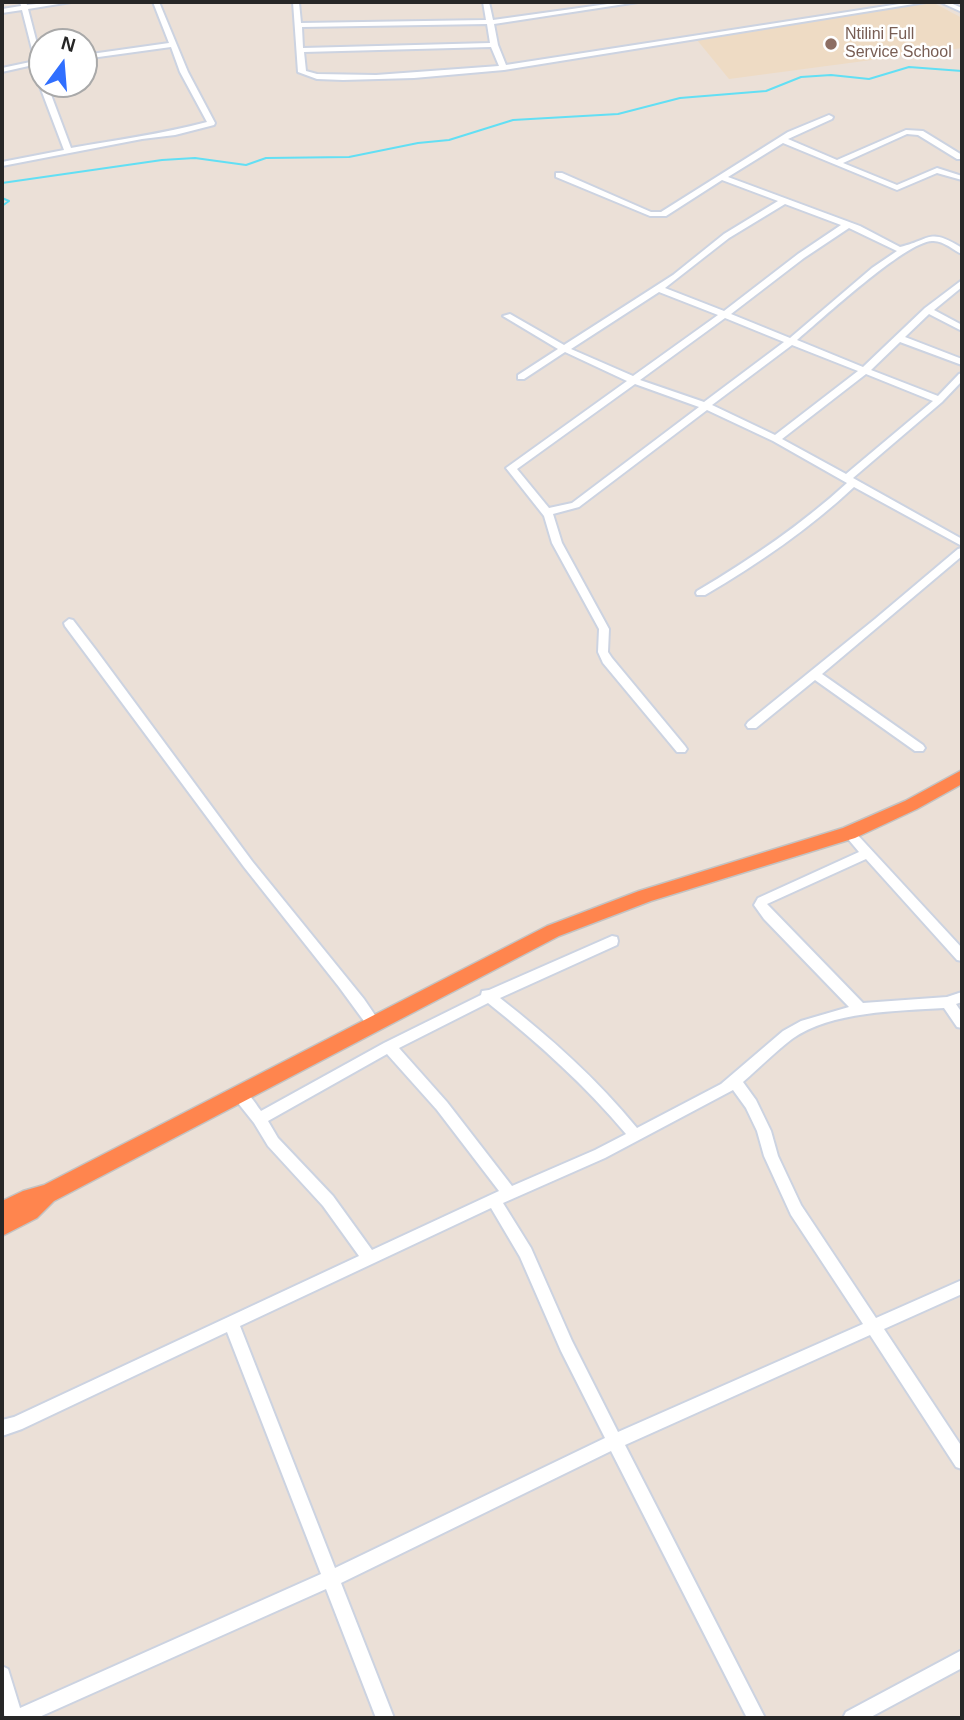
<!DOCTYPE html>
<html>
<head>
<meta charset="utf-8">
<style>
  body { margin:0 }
  #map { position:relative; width:964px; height:1720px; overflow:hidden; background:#ebe0d7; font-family:Arial,sans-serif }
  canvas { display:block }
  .frame { position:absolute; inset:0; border:4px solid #272727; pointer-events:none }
  .north { position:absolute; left:28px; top:28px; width:70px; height:70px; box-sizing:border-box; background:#fff; border:2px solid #a9a9a9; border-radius:50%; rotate:16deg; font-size:19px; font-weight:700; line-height:28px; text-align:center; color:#272727 }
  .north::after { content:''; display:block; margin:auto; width:24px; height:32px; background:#306fff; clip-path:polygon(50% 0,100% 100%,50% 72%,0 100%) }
</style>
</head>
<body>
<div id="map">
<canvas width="964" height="1720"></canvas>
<div class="frame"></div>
<div class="north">N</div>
</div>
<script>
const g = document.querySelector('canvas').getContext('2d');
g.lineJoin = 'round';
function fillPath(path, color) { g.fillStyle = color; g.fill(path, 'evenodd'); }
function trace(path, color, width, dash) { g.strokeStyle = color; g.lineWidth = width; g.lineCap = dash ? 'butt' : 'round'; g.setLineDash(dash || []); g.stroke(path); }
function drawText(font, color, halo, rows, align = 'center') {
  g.font = font + ' Arial,sans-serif'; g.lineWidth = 5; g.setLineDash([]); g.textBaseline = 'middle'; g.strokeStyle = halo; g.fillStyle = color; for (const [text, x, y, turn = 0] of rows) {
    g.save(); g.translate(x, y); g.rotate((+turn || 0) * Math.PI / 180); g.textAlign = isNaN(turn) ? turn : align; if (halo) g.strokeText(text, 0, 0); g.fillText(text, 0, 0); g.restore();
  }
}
fillPath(new Path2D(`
  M 932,2 L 962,18 L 962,48 L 729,79 L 697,40 Z`), '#eedbc4');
trace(new Path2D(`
  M 2,183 L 162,160 L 195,158 L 246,165 L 266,158 L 349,157 L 418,143 L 449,140 L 513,120 L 618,114 L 680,98 L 766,91 L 801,77 L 831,75 L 869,79 L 909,67 L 962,71
  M 2,198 L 9,201 L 2,206`), '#62dff4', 2);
const minor = new Path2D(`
  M 20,2 L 26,2 L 27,5 L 55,2 L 71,2 L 28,9 L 42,63 L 2,72 L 2,68 L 35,61 L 22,10 L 2,13 L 2,9 L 21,6 Z
  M 153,2 L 159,2 L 188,72 L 215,123 L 214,125 L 175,135 L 142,139 L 2,166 L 2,162 L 64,150 L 39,84 L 42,82 L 42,84 L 47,84 L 71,148 C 116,140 162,134 207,122 L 180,72 L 171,47 L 84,59 L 84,55 L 169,43 Z
  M 293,2 L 299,2 L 301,23 L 486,20 L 483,2 L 489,2 L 493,20 L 622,2 L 638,2 L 494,24 L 498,45 L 506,65 L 912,2 L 926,2 L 504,70 L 414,78 L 343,80 L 317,79 L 298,72 ZM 487,24 L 490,43 L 303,48 L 302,27 ZM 491,47 L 499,66 L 376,75 L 317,74 L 306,71 L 304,52 Z
  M 940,2 L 948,2 L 962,8 L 962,12 Z
  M 829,115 L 833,117 L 832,119 L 788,139 L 837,160 L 906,130 L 923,131 L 962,155 L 962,159 L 957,159 L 918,135 L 907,134 L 843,163 L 897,185 L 937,168 L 962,176 L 962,180 L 937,173 L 897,190 L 783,143 L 728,177 L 860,226 L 900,247 C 931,240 928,227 962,248 L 962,254 C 953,250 943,240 932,241 C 905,242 821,320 797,340 L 863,367 L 925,308 L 962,280 L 962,287 L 934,310 L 962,325 L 962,331 L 929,314 L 905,337 L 962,359 L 962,365 L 900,342 L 871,370 L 938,396 L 959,374 L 962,373 L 962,381 L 942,402 L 853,478 L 962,539 L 962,546 L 854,487 C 809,529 758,564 705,595 L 697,595 L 696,593 L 697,591 C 751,559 801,525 847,483 L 773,441 L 707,410 L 579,507 L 553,514 L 562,543 L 609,629 L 608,652 L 612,658 L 685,746 L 687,749 L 685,752 L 677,752 L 603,663 L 598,652 L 599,629 L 552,543 L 544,516 L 506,468 L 627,381 L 565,352 L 524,379 L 518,379 L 518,375 L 558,349 L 503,316 L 510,314 L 564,345 L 673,275 L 724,234 L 778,201 L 722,180 L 666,216 L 650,216 L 556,177 L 556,173 L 562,173 L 651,212 L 661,212 L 788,132 ZM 785,204 L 841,225 L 798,254 L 724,311 L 665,288 L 729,238 ZM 849,228 L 897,251 L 872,268 L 790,338 L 731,314 L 804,258 ZM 659,292 L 718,315 L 633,376 L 571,349 ZM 725,318 L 784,342 L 704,402 L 640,380 ZM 792,345 L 858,371 L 775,435 L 712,405 ZM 866,374 L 933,401 L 846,474 L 782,439 ZM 635,384 L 699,407 L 572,503 L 549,508 L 517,469 Z
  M 962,548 L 962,556 L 822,674 L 923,745 L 925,748 L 923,751 L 915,751 L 815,680 L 756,728 L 748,728 L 746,725 L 748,722 L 875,619 L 958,549 Z
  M 69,619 L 73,620 L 96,650 L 252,861 L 364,999 L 381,1024 L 379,1028 L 374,1029 L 369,1028 L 339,987 L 244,867 L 65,626 L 64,623 Z
  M 849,829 L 853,830 L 962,948 L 962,961 L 957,960 L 866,859 L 767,904 L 863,1003 L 947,997 L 962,992 L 962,1002 L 956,1004 L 962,1013 L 962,1028 L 957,1027 L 944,1008 C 897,1011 831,1011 792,1039 C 775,1052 759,1068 743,1082 L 756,1100 L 771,1131 L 778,1156 L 801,1205 L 876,1318 L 962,1280 L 962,1294 L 884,1329 L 962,1447 L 962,1469 L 956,1467 L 870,1335 L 625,1445 L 765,1718 L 747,1718 L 611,1451 L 341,1583 L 394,1718 L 376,1718 L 326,1589 L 37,1718 L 5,1718 L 2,1706 L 2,1666 L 8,1669 L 20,1708 L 321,1574 L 227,1332 L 22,1429 L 2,1436 L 2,1420 L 14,1417 L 359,1256 L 323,1206 L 268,1146 L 254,1123 L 234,1098 L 232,1094 L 234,1090 C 246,1086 254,1102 261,1111 L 384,1043 L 481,995 L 482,991 L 489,990 L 612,936 L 617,937 L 618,941 L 617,945 L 500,998 C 550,1037 597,1079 637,1128 L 721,1084 L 783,1031 L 801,1021 L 849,1007 L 764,919 L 754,905 L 758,898 L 859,852 L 843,833 ZM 488,1003 C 538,1043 585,1085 626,1134 L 595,1150 L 512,1186 L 447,1102 L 399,1048 ZM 387,1054 L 437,1110 L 499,1191 L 372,1250 L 333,1196 L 278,1138 L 268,1121 ZM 733,1090 L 746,1108 L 757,1131 L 764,1156 L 791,1215 L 863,1324 L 618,1432 L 572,1341 L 531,1248 L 503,1203 L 605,1158 ZM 491,1208 L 520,1257 L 561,1351 L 605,1438 L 335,1568 L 240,1326 Z
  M 962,1650 L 962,1668 L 869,1718 L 843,1718 L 846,1712 Z`);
const highway = new Path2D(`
  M 962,770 L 962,784 L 917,809 L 855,838 L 651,901 L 559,936 L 54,1201 L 37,1218 L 2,1236 L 2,1201 L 23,1191 L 44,1185 L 547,926 L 639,891 L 843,828 L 905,801 Z`);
trace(minor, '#ccd3e1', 4);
trace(highway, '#c3c3c3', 3);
fillPath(minor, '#fff');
fillPath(highway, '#ff854e');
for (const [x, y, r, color] of [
  [831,44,7,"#8d6e63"]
]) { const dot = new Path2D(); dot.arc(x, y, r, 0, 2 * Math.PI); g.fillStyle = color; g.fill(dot); trace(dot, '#fff', 2.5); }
drawText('16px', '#785e54', '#fff', [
  ["Ntilini Full",845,35],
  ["Service School",845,53]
], 'left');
</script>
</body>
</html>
